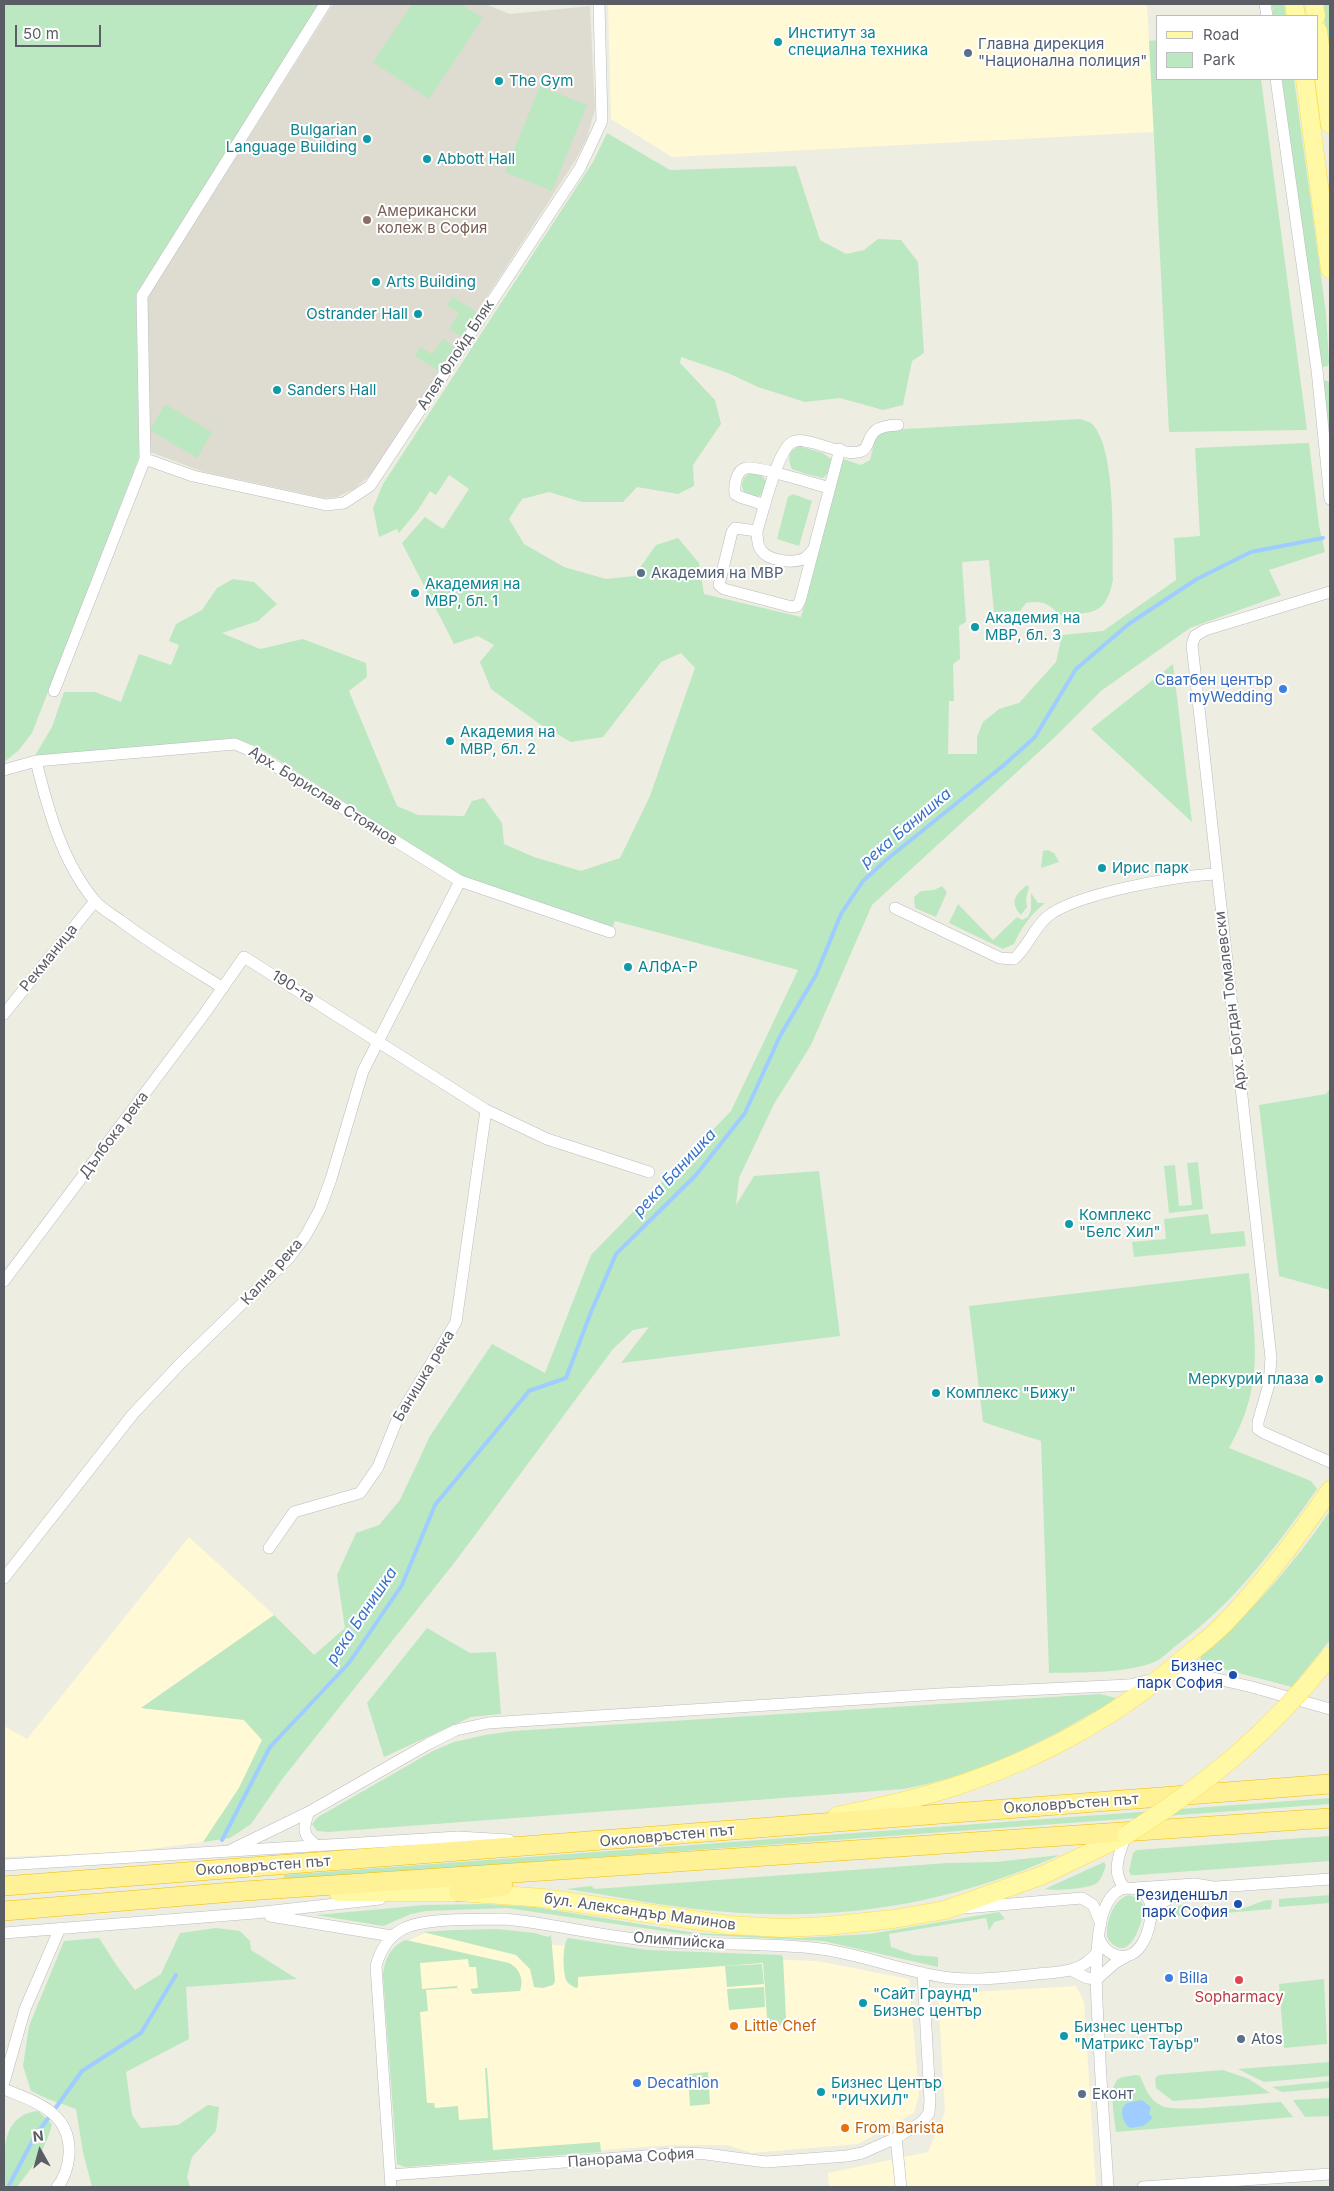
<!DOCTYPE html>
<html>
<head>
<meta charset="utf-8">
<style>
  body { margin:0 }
  #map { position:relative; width:1334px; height:2191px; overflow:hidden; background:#eeede1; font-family:Inter,sans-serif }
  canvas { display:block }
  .frame { position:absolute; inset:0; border:5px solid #5a5d64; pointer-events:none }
  .legend { position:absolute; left:1156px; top:15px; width:162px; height:65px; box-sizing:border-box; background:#fff; border:1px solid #bdbec1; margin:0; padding:6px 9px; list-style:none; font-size:15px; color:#5a5d64 }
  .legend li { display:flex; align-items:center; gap:10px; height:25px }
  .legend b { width:25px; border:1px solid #bdbec1 }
  .north { position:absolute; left:15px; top:2126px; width:50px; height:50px; -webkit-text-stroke:4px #fff; paint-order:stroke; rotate:353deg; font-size:14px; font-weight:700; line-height:20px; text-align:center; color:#5a5d64 }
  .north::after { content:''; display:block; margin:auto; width:18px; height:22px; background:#5a5d64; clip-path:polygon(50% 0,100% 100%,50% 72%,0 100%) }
  .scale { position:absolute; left:15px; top:25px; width:86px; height:22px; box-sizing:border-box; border:2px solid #5a5d64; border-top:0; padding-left:6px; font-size:15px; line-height:18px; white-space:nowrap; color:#5a5d64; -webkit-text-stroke:4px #fff; paint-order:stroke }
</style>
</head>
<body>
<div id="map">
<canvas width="1334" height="2191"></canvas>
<div class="frame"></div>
<ul class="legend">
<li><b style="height:6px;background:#fff9a5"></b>Road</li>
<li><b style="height:14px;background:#bbe8c0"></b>Park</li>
</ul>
<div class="north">N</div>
<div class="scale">50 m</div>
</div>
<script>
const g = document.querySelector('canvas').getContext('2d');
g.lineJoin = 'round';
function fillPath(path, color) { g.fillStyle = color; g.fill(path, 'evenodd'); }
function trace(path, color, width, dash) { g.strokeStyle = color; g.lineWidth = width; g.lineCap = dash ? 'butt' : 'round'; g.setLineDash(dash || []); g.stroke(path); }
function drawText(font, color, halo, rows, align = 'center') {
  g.font = font + ' Inter,sans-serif'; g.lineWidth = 4; g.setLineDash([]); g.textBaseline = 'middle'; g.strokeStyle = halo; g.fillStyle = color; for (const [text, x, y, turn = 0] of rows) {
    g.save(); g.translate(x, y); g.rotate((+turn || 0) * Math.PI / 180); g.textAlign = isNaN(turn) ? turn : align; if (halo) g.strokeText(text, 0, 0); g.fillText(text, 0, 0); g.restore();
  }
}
fillPath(new Path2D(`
  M 608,4 L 1147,4 L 1154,132 L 672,157 L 611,119 Z
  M 189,1537 L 274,1615 L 142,1707 L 244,1720 L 262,1740 L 239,1788 L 203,1842 L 128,1852 L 4,1857 L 4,1726 L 27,1739 Z
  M 427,1932 L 655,1955 L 817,1961 L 909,1979 L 919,2095 L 914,2113 L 858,2144 L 752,2153 L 727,2145 L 675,2145 L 404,2164 L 402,1944 Z
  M 1076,1986 L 1084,2002 L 1096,2187 L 829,2187 L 828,2173 L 928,2152 L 945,2112 L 938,1994 Z`), '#fff9d5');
fillPath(new Path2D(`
  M 333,4 L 485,4 L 510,14 L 590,6 L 595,109 L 587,138 L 575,161 L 372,474 L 354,489 L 337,497 L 324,498 L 204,472 L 150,452 L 146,300 Z`), '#dedcd0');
fillPath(new Path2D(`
  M 4,4 L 320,4 L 136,294 L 139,457 L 32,733 L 19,750 L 4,762 Z
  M 412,4 L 461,4 L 483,18 L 429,99 L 373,62 Z
  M 1272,4 L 1284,4 L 1286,16 L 1273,16 Z
  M 1322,4 L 1330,4 L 1330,63 Z
  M 1158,40 L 1158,79 L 1261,79 L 1307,430 L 1169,432 L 1149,41 Z
  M 1282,79 L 1294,79 L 1326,313 L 1329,362 L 1328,366 L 1324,367 L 1322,366 L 1315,325 Z
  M 540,86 L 587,105 L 552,191 L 505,172 Z
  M 607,133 L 670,170 L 796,166 L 820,240 L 846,254 L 864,250 L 878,239 L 901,240 L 918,262 L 924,353 L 912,361 L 903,405 L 883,410 L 840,398 L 805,402 L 758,387 L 728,373 L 681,357 L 680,363 L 715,400 L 721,424 L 693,465 L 694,486 L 678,494 L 637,487 L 623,502 L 582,502 L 549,492 L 522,499 L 509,519 L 524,544 L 564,567 L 606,579 L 634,576 L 656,545 L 678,538 L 699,563 L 704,594 L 801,617 L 843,459 L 861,465 L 870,460 L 876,436 L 888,430 L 1080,419 C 1083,420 1088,421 1091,423 C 1117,446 1112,545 1113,579 C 1107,615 1092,613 1060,615 C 1049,604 1042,600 1026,603 L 1020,611 L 994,612 L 989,560 L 962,562 L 966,622 L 959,626 L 960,659 L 953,664 L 954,701 L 949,701 L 948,754 L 977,754 L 977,737 L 983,722 L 999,709 L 1019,703 L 1056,662 L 1062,635 L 1103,631 L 1176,580 L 1174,538 L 1200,536 L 1195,448 L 1309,443 L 1319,526 L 1325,552 L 1269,570 L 1281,595 L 1190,628 L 1101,691 L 1054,738 L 872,905 L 811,1045 L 774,1104 L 739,1178 L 736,1205 L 754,1176 L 819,1171 L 840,1336 L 621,1363 L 649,1327 L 633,1330 L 613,1349 L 455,1562 L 283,1778 L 251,1824 L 230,1838 L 203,1842 L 239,1788 L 262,1740 L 244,1720 L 141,1708 L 274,1615 L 314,1655 L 345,1628 L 337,1575 L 356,1533 L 379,1525 L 400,1500 L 430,1436 L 492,1344 L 545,1373 L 591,1255 L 731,1111 L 798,970 L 615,921 L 612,928 L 463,878 L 258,747 L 235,738 L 34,757 L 52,727 L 64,692 L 95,692 L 121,702 L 139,654 L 171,665 L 179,645 L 169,641 L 176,624 L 202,610 L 217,588 L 233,579 L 254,582 L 277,604 L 258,621 L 222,633 L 260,649 L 303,639 L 366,663 L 367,677 L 349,691 L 397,806 L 418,815 L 464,816 L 472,801 L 484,798 L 502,823 L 504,844 L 534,857 L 581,871 L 620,858 L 650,796 L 695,668 L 681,653 L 661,662 L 603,737 L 571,742 L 541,725 L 491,689 L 480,662 L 494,645 L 478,636 L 454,644 L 402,543 L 425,517 L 443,529 L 469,489 L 449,475 L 436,495 L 430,491 L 418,510 L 399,533 L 397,529 L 379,537 L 373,508 L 383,484 L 593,162 Z
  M 453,297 L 478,313 L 462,337 L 449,329 L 459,313 L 447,305 Z
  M 443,339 L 455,347 L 440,372 L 415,356 L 420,347 L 432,354 Z
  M 1325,380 L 1329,382 L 1330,388 L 1330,436 L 1323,383 Z
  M 165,404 L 212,432 L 197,458 L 150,430 Z
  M 799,446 L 823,453 L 831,459 C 832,468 830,472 823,478 L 806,474 L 792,469 C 787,458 788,451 799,446 Z
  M742 485a12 12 0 1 1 24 0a12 12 0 1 1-24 0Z
  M 793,494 L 812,501 L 799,546 L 777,539 L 788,497 Z
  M 1173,664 L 1192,822 L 1091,729 Z
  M 1048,850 L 1054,853 L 1059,862 L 1041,868 L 1043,851 Z
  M 1027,885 L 1029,887 L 1026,899 L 1027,907 L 1021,915 C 1009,902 1015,895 1027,885 Z
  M 942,886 L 947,892 L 936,917 L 915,908 L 914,897 L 921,891 L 934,890 Z
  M 1031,893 L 1038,903 L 1045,903 C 1030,915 1022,927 1014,944 L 1003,949 L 949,923 L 958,904 L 993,940 L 1017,917 L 1022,920 L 1028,917 L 1031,910 Z
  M 1330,1089 L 1330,1290 L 1279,1276 L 1259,1105 L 1326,1094 Z
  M 1198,1162 L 1203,1209 L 1169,1213 L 1164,1166 L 1175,1165 L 1179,1206 L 1192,1205 L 1187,1163 Z
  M 1208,1214 L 1211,1234 L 1244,1231 L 1246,1246 L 1134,1257 L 1132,1242 L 1166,1239 L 1164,1219 Z
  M 1249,1273 C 1255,1341 1265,1386 1229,1448 L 1311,1481 L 1317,1489 C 1277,1546 1233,1604 1177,1645 C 1169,1651 1161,1660 1152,1663 C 1119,1674 1084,1672 1049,1673 L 1041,1441 L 983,1422 L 969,1306 Z
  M 1330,1511 L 1330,1640 L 1292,1687 L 1200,1663 L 1201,1656 C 1251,1613 1293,1565 1330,1511 Z
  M 427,1628 L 470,1653 L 496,1652 L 501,1714 L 471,1717 L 384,1757 L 367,1703 Z
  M 1100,1694 L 1116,1698 C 1106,1706 1092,1713 1080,1720 C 1026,1751 965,1778 903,1789 L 328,1832 L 317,1831 L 312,1824 L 318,1817 L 433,1751 L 454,1742 L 485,1735 L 513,1731 Z
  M 1330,1798 L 1330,1804 L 284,1880 L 284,1875 Z
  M 1330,1836 L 1330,1861 L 1137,1875 L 1131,1875 L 1129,1871 L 1133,1853 L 1137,1850 Z
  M 1060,1855 C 947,1905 840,1922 716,1911 C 666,1907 616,1896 566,1889 L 591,1886 L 595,1889 L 947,1863 L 996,1862 Z
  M 1104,1862 L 1106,1865 C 1104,1871 1102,1879 1097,1883 C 1090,1889 1053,1891 1045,1889 Z
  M 1129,1895 C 1136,1897 1142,1900 1144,1907 C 1145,1912 1142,1917 1141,1922 C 1136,1938 1125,1961 1108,1939 C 1104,1924 1114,1898 1129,1895 Z
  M 1330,1895 L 1330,1903 L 1279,1907 L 1279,1899 Z
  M 1272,1900 L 1271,1909 L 1191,1916 L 1193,1906 C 1208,1908 1235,1912 1250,1906 C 1258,1903 1263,1900 1272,1900 Z
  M 486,1904 L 535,1907 L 695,1933 L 800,1938 L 870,1934 L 999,1912 L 1005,1919 L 994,1922 L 989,1931 L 986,1918 L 889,1934 L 891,1947 L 914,1955 L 938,1957 L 938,1967 L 823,1941 L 684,1934 L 507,1908 L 426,1911 L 411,1914 L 383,1926 L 316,1915 L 425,1905 Z
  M 1184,1905 L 1187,1907 L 1184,1916 L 1162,1918 L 1167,1908 Z
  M 216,1928 L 240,1931 L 250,1941 L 251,1950 L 297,1979 L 186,1987 L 189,2039 L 126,2072 L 132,2115 L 141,2128 L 178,2125 L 208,2105 L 219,2107 L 216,2131 L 192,2157 L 187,2177 L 190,2187 L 92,2187 L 83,2152 L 76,2109 L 48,2099 L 31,2091 L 23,2066 L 29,2026 L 64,1941 L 99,1938 L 117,1966 L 135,1990 L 161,1974 L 180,1933 Z
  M 497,1929 L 535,1933 L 548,1937 L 551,1935 L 555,1981 L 553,1985 L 543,1988 L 534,1987 L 530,1969 L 516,1955 L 423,1932 L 454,1930 Z
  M 568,1938 L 647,1950 L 781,1955 L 783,1957 L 786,2018 L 778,2028 L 768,2031 L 763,1963 L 578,1977 L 578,1987 L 576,1988 C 572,1986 568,1984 566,1980 C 563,1972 562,1945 568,1938 Z
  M 406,1940 L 509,1963 C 520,1968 524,1980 520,1991 L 473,1994 L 470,1989 L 478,1988 L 476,1967 L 469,1967 L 468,1959 L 420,1963 L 422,1989 L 457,1986 L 458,1994 L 457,1988 L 426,1990 L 428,2011 L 420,2012 L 427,2103 L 434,2103 L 435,2108 L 458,2106 L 459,2120 L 488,2118 L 485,2068 L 487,2068 L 493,2150 L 600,2142 L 601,2152 L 405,2167 L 397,2164 L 383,1976 C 384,1961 391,1945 406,1940 Z
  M 762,1964 L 764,1984 L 727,1987 L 725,1966 Z
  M 1324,1979 L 1327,2044 L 1284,2048 L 1279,1984 Z
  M 764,1987 L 765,2007 L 729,2010 L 727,1989 Z
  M 1330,2062 L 1330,2076 L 1264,2082 L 1238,2069 Z
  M 1223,2070 L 1249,2079 L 1270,2093 L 1173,2101 L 1156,2088 L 1155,2078 L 1159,2075 Z
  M 708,2072 L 710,2104 L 690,2106 L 688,2074 Z
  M 1136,2075 L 1140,2076 C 1146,2089 1148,2099 1162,2106 C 1175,2113 1260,2103 1281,2102 L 1293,2117 L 1116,2132 C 1115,2120 1107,2084 1120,2078 C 1125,2076 1131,2076 1136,2075 Z
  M 1330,2081 L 1330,2088 L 1282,2092 L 1272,2087 Z
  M 1330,2098 L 1330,2116 L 1305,2117 L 1293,2100 Z
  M 38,2111 L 52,2124 C 46,2149 33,2167 17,2187 L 4,2187 C 4,2154 0,2115 38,2111 Z`), '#bbe8c0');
fillPath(new Path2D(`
  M 1142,2100 L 1151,2107 L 1149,2114 L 1152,2117 L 1151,2120 L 1143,2126 L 1130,2128 C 1124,2124 1120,2114 1123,2107 L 1127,2103 Z`), '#a0cdff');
trace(new Path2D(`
  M 222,1840 L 270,1747 L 349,1663 L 402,1585 L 435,1505 L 529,1391 L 566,1378 L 591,1312 L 616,1254 L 696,1175 L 745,1113 L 780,1036 L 816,975 L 841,914 L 863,881 L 886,860 L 1004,765 L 1035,737 L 1076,669 L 1130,623 L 1197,579 L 1251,552 L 1323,538
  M 8,2187 L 34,2138 L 82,2071 L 141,2033 L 176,1975`), '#a0cdff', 4);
const minor = new Path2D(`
  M 1265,4 L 1267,16
  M 1276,79 L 1317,370 L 1330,499
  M 145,459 L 193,476 L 326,505 L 344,503 L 370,486 L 580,168 L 602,121 L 599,4
  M 765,505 L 740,497 L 735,494 C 734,486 736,470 746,468 C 758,466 814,484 830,488
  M 757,531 L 735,528 L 732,532 L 719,585 L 724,589 L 792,607 L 797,606 L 800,601 L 840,449
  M 813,550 C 811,552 808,556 805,558 C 794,564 768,561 761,550 C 757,545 757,537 757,531 C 763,512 777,452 791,443 C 799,438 809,442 817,444 C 829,447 846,455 858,452 C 876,449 859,426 898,425
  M 1330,592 L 1205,630 L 1195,636 L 1192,645 L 1271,1358 L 1269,1384 L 1258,1422 L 1258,1429 L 1264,1433 L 1330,1462
  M 54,691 L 145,459 L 142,296 L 325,4
  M 36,761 C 48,810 62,861 94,900 C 101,909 113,915 121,921 C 154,946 188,966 223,988
  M 4,770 L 36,761 L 235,744 L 249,750 L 460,881 L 610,932
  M 895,908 L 1000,958 L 1014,959 C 1028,947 1033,929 1047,917 C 1073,894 1180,875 1216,874
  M 4,1014 L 95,901
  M 4,1281 L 205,1013 L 244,957 L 486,1110 L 547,1139 L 649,1172
  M 269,1548 L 294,1512 L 360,1493 L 378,1467 L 397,1420 L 456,1322 L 486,1110
  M 4,1578 L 133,1414 L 180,1364 L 289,1258 L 306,1235 L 320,1209 L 331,1179 L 363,1071 L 460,881
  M 309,1812 C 302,1829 303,1837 318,1846
  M 229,1851 L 309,1812 L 428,1744 L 456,1730 L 488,1723 L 940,1694 L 1129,1685 L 1180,1673 L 1196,1674 L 1252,1687 L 1330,1709
  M 4,1865 L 458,1837 L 509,1840
  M 1125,1888 C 1110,1873 1120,1852 1126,1835
  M 1135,1888 L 1195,1884 L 1213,1887
  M 964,1908 L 1082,1898 L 1093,1905 L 1101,1924
  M 270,1916 L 392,1936
  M 1152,1916 L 1160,1904 L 1174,1896 L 1196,1894 L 1217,1887 L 1330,1879
  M 4,1933 L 255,1913 L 380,1899
  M 1099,1938 C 1105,1956 1127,1964 1140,1947 C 1149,1935 1157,1905 1145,1894 C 1140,1889 1134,1888 1127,1888 C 1108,1889 1101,1916 1099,1932 C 1094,1967 1097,2004 1099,2039 C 1101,2088 1105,2138 1108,2187
  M 1073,1971 L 1087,1978 L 1097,1979
  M 1097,1979 L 1115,1963 L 1127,1956
  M 4,2082 L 25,2009 L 60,1928
  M 4,2089 C 36,2102 72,2113 69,2155 C 68,2167 65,2178 57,2187
  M 896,2138 L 901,2187
  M 390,2175 L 685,2153 L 706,2154 L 766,2162 L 847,2156 L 862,2153 L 896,2138 L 922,2122 L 929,2113 L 930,2100 L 923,1973
  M 391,2187 L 376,1966 C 387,1926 413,1922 450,1920 C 469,1919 487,1919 505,1919 C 555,1924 605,1937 655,1941 C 710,1946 766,1942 821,1949 C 865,1955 907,1973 951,1978 C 979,1981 1009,1977 1037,1974 C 1062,1972 1083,1972 1098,1951
  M 1143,2187 L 1330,2174`);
const primary = new Path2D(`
  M 1294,4 L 1296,16
  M 1314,4 L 1316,16
  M 1318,31 L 1330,124
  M 1305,79 L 1330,269
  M 837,1816 C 879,1807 921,1798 962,1784 C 1046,1756 1124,1712 1190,1653 C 1202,1644 1214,1634 1225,1623 C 1264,1582 1298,1537 1330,1490
  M 338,1892 L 459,1892 L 543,1898 L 728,1925 L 783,1928 L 827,1926 L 894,1919 L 945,1910 L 1043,1875 L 1126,1835`);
const trunk = new Path2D(`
  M 4,1886 L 1330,1784
  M 459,1892 L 503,1886
  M 4,1911 L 245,1891 L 1330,1818`);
trace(minor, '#b9bbc2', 12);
trace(primary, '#fddc4c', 19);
trace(trunk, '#efbb00', 20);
trace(minor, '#fff', 11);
trace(primary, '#fff9a5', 18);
trace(trunk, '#fff296', 19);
const primaryBridge = new Path2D(`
  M 1126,1835 C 1207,1784 1271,1732 1330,1656`);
trace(primaryBridge, '#fddc4c', 19, []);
trace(primaryBridge, '#fff9a5', 18);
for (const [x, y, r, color] of [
  [778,42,5,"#0f9aa8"],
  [968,53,5,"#5c6f8a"],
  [499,81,5,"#0f9aa8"],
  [367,139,5,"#0f9aa8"],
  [427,159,5,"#0f9aa8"],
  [367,220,5,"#8d6e63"],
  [376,282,5,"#0f9aa8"],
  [418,314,5,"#0f9aa8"],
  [277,390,5,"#0f9aa8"],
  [641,573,5,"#5c6f8a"],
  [415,593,5,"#0f9aa8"],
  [975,627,5,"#0f9aa8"],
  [1283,689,5,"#3f7fe0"],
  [450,741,5,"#0f9aa8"],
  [1102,868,5,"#0f9aa8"],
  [628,967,5,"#0f9aa8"],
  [1069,1224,5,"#0f9aa8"],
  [1319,1379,5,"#0f9aa8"],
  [936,1393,5,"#0f9aa8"],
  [1233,1675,5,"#1a4fb4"],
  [1238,1904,5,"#1a4fb4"],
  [1169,1978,5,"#3f7fe0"],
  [1239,1980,5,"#e0444e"],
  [863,2003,5,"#0f9aa8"],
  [734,2026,5,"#e8710a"],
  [1064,2036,5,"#0f9aa8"],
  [1241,2039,5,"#5c6f8a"],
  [637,2083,5,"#3f7fe0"],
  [821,2092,5,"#0f9aa8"],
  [1082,2094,5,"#5c6f8a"],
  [845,2128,5,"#e8710a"]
]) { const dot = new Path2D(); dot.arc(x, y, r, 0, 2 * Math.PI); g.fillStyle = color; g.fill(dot); trace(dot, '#fff', 2); }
drawText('15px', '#0d838f', '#fff', [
  ["Институт за",788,33],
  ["специална техника",788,50],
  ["The Gym",509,81],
  ["Bulgarian",357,130,"right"],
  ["Language Building",357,147,"right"],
  ["Abbott Hall",437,159],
  ["Arts Building",386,282],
  ["Ostrander Hall",408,314,"right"],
  ["Sanders Hall",287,390],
  ["Академия на",425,584],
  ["МВР, бл. 1",425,601],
  ["Академия на",985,618],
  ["МВР, бл. 3",985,635],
  ["Академия на",460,732],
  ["МВР, бл. 2",460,749],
  ["Ирис парк",1112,868],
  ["АЛФА-Р",638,967],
  ["Комплекс",1079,1215],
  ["\"Белс Хил\"",1079,1232],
  ["Меркурий плаза",1309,1379,"right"],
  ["Комплекс \"Бижу\"",946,1393],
  ["\"Сайт Граунд\"",873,1994],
  ["Бизнес център",873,2011],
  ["Бизнес център",1074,2027],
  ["\"Матрикс Тауър\"",1074,2044],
  ["Бизнес Център",831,2083],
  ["\"РИЧХИЛ\"",831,2100]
], 'left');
drawText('15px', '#4e5e75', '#fff', [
  ["Главна дирекция",978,44],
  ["\"Национална полиция\"",978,61],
  ["Академия на МВР",651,573],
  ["Atos",1251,2039],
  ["Еконт",1092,2094]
], 'left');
drawText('15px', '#785e54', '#fff', [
  ["Американски",377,211],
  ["колеж в София",377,228]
], 'left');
drawText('15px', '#5a5d64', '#fff', [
  ["Алея Флойд Бляк",456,355,-57],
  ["Арх. Борислав Стоянов",323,796,32],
  ["Рекманица",49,958,-51],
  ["190-та",293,987,32],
  ["Арх. Богдан Томалевски",1231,1001,-97],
  ["Дълбока река",114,1135,-53],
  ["Кална река",272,1272,-48],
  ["Банишка река",424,1376,-59],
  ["Околовръстен път",1071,1804,-4],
  ["Околовръстен път",667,1836,-5],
  ["Околовръстен път",263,1866,-4],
  ["бул. Александър Малинов",640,1912,8],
  ["Олимпийска",679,1941,4],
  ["Панорама София",631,2158,-4]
]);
drawText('15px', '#366cbe', '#fff', [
  ["Сватбен център",1273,680,"right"],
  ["myWedding",1273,697,"right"],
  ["Billa",1179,1978],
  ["Decathlon",647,2083]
], 'left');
drawText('15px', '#164399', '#fff', [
  ["Бизнес",1223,1666],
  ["парк София",1223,1683],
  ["Резиденшъл",1228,1895],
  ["парк София",1228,1912]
], 'right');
drawText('15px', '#be3a42', '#fff', [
  ["Sopharmacy",1239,1997]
]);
drawText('15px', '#c56008', '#fff', [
  ["Little Chef",744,2026],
  ["From Barista",855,2128]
], 'left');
drawText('italic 16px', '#3973cc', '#fff', [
  ["река Банишка",906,828,-40],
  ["река Банишка",675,1173,-47],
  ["река Банишка",362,1616,-56]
]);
</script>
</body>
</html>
